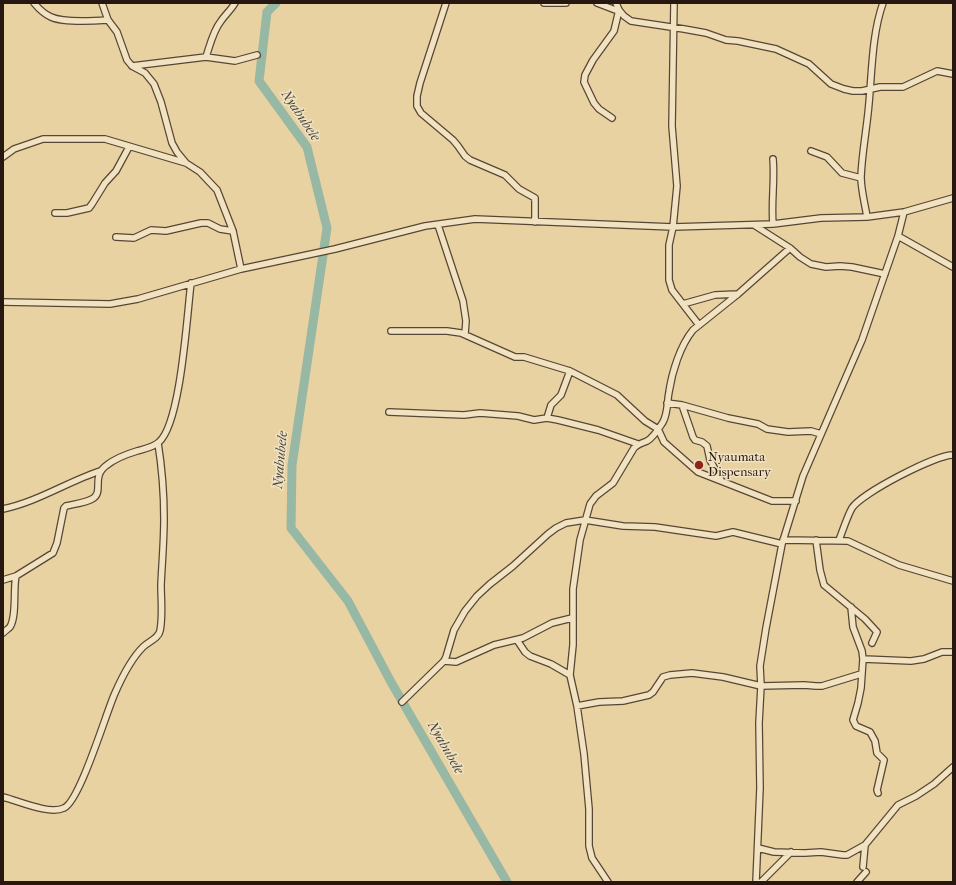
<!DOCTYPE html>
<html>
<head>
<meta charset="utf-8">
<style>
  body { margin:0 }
  #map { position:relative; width:956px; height:885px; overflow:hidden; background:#e9d2a1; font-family:"IM FELL French Canon",serif }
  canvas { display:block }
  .frame { position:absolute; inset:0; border:4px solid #271711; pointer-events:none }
</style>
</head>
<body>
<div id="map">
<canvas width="956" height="885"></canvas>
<div class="frame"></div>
</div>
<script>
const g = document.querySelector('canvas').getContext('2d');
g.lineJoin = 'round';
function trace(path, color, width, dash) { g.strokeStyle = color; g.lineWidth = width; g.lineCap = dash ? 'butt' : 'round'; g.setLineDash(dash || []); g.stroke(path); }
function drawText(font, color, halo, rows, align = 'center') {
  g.font = font + ' "IM FELL French Canon",serif'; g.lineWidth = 3; g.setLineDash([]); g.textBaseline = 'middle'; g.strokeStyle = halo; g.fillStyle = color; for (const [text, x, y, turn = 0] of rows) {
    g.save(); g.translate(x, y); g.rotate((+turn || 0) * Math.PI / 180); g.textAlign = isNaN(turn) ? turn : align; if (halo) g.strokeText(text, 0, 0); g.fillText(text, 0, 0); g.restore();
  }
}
trace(new Path2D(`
  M 276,3 L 267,12 L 259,81 L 307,147 L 327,228 L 292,465 L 291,528 L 348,601 L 391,682 L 507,882`), '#97b8a4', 9);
const minor = new Path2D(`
  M 34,3 C 39,9 44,14 51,17 C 64,23 93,21 108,20
  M 102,3 L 108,20 L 117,32 L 127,60 L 132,66 L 145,73 L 154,84 L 161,102 L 172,143 L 177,152 L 186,163
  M 446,3 L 420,83 L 417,96 L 417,106 L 421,113 L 453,140 L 458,146 L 465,156 L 470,160 L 505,175 L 519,189 L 535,198 L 535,222
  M 544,3 L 566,3
  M 597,3 L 618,11
  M 616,3 L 619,10 L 624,16 L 631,21 L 684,29 L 706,33 L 726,40 L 738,41 L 776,49 L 809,64 L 831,84 L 844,89 L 853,91 L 862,91 L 880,87 L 903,87 L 937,71 L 953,74
  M 674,3 L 672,126 L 677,186 L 673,227 L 669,245 L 669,280 L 672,290 L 699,325
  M 206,57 C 210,45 213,31 221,21 C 225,15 231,10 235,3
  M 132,66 L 206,57 L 235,61 L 257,55
  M 612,118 L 599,109 L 594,103 L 584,82 L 585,75 L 593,60 L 614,31 L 619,10
  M 811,151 L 827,157 L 842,173 L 861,178
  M 3,157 L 14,149 L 43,139 L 105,139 L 186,163 L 200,172 L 217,190 L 233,231 L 241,269
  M 55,213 L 67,213 L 89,208 L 92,204 L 105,183 L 116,171 L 129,147
  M 867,217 C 865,204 861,190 861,177 C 862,152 867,128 869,103 C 872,71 872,34 883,3
  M 773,224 C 771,202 775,181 773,159
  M 438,225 L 463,301 L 466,321 L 465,334
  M 754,225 L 790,248 L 800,257 L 811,264 L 826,267 L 840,266 L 852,267 L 885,274
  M 898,236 L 953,267
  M 116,237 L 134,238 L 151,230 L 166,231 L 201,223 L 208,223 L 220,229 L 233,231
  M 3,302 L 110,304 L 138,299 L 241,269 L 335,249 L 425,226 L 475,219 L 673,227 L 773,224 L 821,218 L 867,217 L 904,212 L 953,198
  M 683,304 L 715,295 L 738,294
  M 391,331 L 447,331 L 461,333 L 515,357 L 524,357 L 570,371 L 617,395 L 645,421 L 658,429 L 664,442 L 698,472 L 772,501 L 796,501
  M 667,403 L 682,405 L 728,418 L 758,424 L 767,429 L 788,432 L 811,431 L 821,434
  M 682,405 L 693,437 L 695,440 L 702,442 L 707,446 L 710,460 L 721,480
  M 389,412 L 464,415 L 480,413 L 518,416 L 534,420 L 547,418 L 558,420 L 598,430 L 638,444
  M 547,418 L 551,405 L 561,395 L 570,371
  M 3,509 C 37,502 67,482 100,471
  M 783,540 L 848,541 L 899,565 L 953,581
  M 816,540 L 820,570 L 824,585 L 865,619 L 877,632 L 872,643
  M 839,540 C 843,530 847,517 852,508 C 862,493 935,455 953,455
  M 3,580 L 16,576
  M 851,607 L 853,627 L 862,651 L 863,659 L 861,688 L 858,703 L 853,720 L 856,726 L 870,732 L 875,741 L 877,753 L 884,760 L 877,790 L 878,793
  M 3,633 C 5,631 8,629 10,627 C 17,616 13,589 16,576 L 53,553 L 57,543 L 64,508 L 66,506 C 74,504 85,503 92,499 C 105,492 90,477 107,465 C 116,458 127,454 137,451 C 144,449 154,447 159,442 C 181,423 187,314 191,283
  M 517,640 L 525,652 L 530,656 L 551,664 L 570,675
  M 863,659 L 911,661 L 924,659 L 942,652 L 953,652
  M 444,661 L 456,662 L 494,645 L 523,638 L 552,623 L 572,618
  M 402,702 L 444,661 L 446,657 L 454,630 L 465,611 L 477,596 L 490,584 L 513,566 L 548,534 L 556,528 L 566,523 L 585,520 L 623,526 L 655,527 L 716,536 L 733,532 L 782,544
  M 577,706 L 599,702 L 623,701 L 649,695 L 653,692 L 663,677 L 670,675 L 692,673 L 723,677 L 761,686 L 804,685 L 816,686 L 822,686 L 861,674
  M 3,797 C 19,801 49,815 64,808 C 80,801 106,713 115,693 C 122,677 131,659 143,647 C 149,641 158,639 160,631 C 163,616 161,600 161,585 C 162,563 164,541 164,519 C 164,494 162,468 158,443
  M 758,848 L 774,852 L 805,853 L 821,852 L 843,855 L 847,855 L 865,845 L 898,805 L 916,796 L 934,784 L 953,767
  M 863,867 L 865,845
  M 608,882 L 592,858 L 589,846 L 589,809 L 584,754 L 577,706 L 570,675 L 573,645 L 573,589 L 580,540 L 590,504 L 596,496 L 613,483 L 634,448 C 638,444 642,443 647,441 C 654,437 659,428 663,422 C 668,413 667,402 669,392 C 672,372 680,346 693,330 L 738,294 L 790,248
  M 756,882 L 760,788 L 759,723 L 761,686 L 760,666 L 766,628 L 782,544 L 803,476 L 862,340 L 898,236 L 904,212
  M 761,882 L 791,852
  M 857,882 L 866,872`);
trace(minor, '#584635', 8);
trace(minor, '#f1e2c2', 5.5);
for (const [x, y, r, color] of [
  [699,465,5,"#8f2418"]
]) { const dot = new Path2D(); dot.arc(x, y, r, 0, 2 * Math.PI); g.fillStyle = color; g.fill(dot); trace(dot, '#f1e2c2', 1.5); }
drawText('13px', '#271711', '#f1e2c2', [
  ["Nyaumata",708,458],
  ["Dispensary",708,473]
], 'left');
drawText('italic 14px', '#49473d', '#f1e2c2', [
  ["Nyabubele",300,116,56],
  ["Nyabubele",281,460,-85],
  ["Nyabubele",445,748,60]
]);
</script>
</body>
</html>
